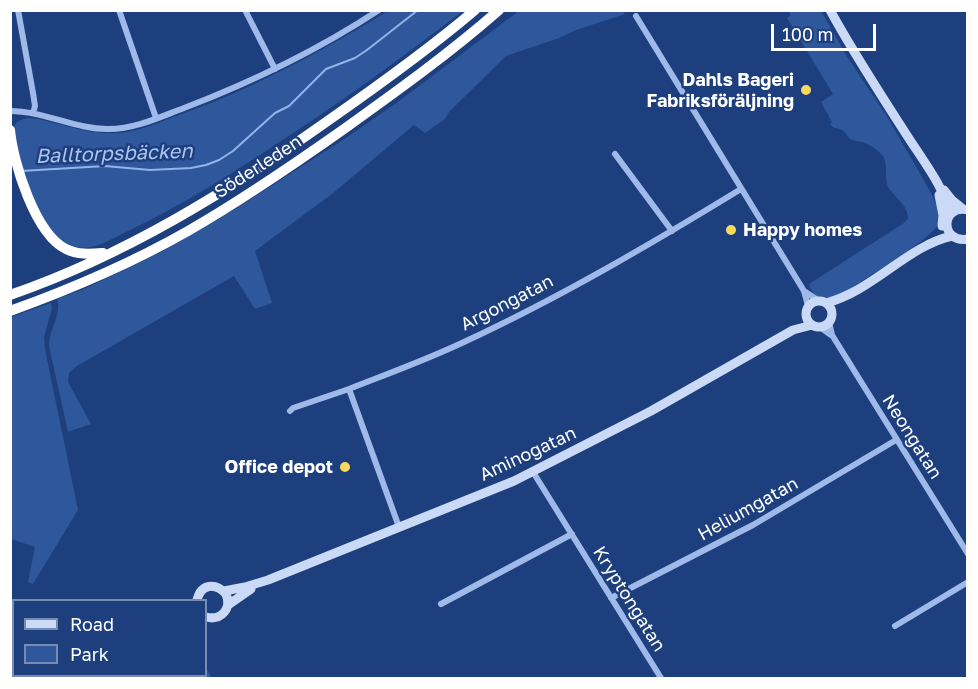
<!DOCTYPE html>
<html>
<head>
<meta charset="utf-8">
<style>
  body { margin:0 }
  #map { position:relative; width:978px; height:689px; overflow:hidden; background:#1d3f7e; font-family:"Golos Text",sans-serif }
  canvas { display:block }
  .frame { position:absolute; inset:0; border:12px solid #fff; pointer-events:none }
  .legend { position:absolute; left:12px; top:599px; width:195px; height:78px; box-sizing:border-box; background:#1d3f7e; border:2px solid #778cb2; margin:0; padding:8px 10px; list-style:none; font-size:18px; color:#fff }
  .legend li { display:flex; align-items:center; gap:12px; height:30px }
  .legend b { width:30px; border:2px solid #778cb2 }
  .scale { position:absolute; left:771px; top:24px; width:105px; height:27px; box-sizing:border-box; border:3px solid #fff; border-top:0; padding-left:8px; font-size:18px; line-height:21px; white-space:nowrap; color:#fff; -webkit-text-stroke:4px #1d3f7e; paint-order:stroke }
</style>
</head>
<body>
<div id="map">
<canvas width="978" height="689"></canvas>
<div class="frame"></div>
<ul class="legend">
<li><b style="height:8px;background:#cadaf6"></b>Road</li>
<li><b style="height:16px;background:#2f579c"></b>Park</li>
</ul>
<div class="scale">100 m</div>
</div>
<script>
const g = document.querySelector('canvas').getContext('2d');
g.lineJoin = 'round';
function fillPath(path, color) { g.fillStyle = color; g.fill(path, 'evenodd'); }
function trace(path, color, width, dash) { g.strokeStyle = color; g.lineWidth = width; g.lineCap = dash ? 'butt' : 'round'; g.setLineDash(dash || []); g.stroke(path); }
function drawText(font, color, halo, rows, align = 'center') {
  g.font = font + ' "Golos Text",sans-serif'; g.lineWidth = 5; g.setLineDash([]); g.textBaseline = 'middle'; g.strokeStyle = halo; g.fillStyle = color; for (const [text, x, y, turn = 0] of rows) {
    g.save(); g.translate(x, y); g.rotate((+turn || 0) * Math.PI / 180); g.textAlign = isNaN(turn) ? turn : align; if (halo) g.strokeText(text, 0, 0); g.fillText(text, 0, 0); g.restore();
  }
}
fillPath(new Path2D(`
  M 623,10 L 625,14 L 576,30 L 559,38 L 506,56 L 449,112 L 445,119 L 425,133 L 414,125 L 332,194 L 255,251 L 272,303 L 255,309 L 234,276 L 77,366 L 69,373 L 68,382 L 91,424 L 68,432 L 49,346 C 49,329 62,315 57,299 L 84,289 L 163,251 L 212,223 L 251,199 L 346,138 L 395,104 L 519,11 Z
  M 388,11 L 463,11 C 399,60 334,107 266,151 C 222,180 176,208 128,231 C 113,238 94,251 77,247 C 35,238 22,163 13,128 C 16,121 21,119 28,118 C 38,118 49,122 59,124 C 81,130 104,136 127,132 C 145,129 162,121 179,115 C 253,89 322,51 388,11 Z
  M 788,11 L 821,11 L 848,58 L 886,115 L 929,189 L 939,210 L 939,222 L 936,228 L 924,239 L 908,251 L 839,296 C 825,300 813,300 809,284 L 904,223 L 908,218 C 908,207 898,200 891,191 C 882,181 890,166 882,155 C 877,149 869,144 862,142 C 859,141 855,141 852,140 C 848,138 846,132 842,130 C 836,127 834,130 830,124 L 832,122 L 821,102 L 833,94 L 787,18 L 791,15 Z
  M 51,303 L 52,308 L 44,337 L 45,349 L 78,510 L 33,584 L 28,582 L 35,547 L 11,539 L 11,317 Z
  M 13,657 L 14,676 L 206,676 L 206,668 L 212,678 L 11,678 L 11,659 Z`), '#2f579c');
trace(new Path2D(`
  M 21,171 L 105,166 L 150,170 L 191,168 L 206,165 L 219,160 L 233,151 L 275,113 L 289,106 L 326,69 L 355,58 L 367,50 L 418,10`), '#93b4ea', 2);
trace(new Path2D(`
  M 18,10 L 33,93 L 35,106 L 33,113
  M 119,10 L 156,118
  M 245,10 L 275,69
  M 636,16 L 804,291 L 808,306
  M 10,111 C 44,111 77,130 109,129 C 135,129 160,117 184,108 C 252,82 318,50 379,10
  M 615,154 L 672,231
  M 804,291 L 819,301
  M 829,322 L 832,335 L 968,554
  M 820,327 L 831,335
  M 290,411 L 293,408 L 349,389
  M 533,472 L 661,678
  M 399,527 L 349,389 C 387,374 426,360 464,342 C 559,298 651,244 741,189
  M 611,598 L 753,525 L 896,440
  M 441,604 L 572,534
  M 895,626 L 968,582`), '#9fbae8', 6);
trace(new Path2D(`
  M 830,10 C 854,54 881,95 908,137 C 922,159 946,190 950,215
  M 944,190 L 952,200 L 963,209
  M 939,195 L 943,215 L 942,226
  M 968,210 C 940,204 940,244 968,239
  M806 314a13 13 0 1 1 26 0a13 13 0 1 1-26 0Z
  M 826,303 C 873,291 907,246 952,236
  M 224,591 L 245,587 L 268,580 L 514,481 L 651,411 L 793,330 L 812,325
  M 197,600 C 201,584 215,582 226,594 C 232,609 221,621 206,617
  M 228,605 L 251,589
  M 10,617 L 14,618`), '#cadaf6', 9);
trace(new Path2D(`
  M 10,130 C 13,162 35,234 66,249 C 78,255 90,254 103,253
  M 10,295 C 126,255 230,190 329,120 C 379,85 428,50 475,10
  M 10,311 C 71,289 132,263 188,231 C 242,200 293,165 344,129 C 397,91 450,53 499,10`), '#fff', 10);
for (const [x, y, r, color] of [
  [806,90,6,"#f8d95e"],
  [731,230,6,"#f8d95e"],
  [345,467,6,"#f8d95e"]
]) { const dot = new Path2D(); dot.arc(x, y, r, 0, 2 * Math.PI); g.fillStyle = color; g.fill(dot); trace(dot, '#1d3f7e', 2); }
drawText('bold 18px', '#fff', '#1d3f7e', [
  ["Dahls Bageri",794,80],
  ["Fabriksföräljning",794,101],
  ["Happy homes",743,230,"left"],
  ["Office depot",333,467]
], 'right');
drawText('18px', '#fff', '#1d3f7e', [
  ["Söderleden",258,167,-33],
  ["Argongatan",507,303,-27],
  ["Neongatan",912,437,58],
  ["Aminogatan",528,454,-25],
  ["Heliumgatan",748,509,-29],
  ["Kryptongatan",629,599,58]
]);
drawText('italic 20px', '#abc4f0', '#1d3f7e', [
  ["Balltorpsbäcken",114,154,-2]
]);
</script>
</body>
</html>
